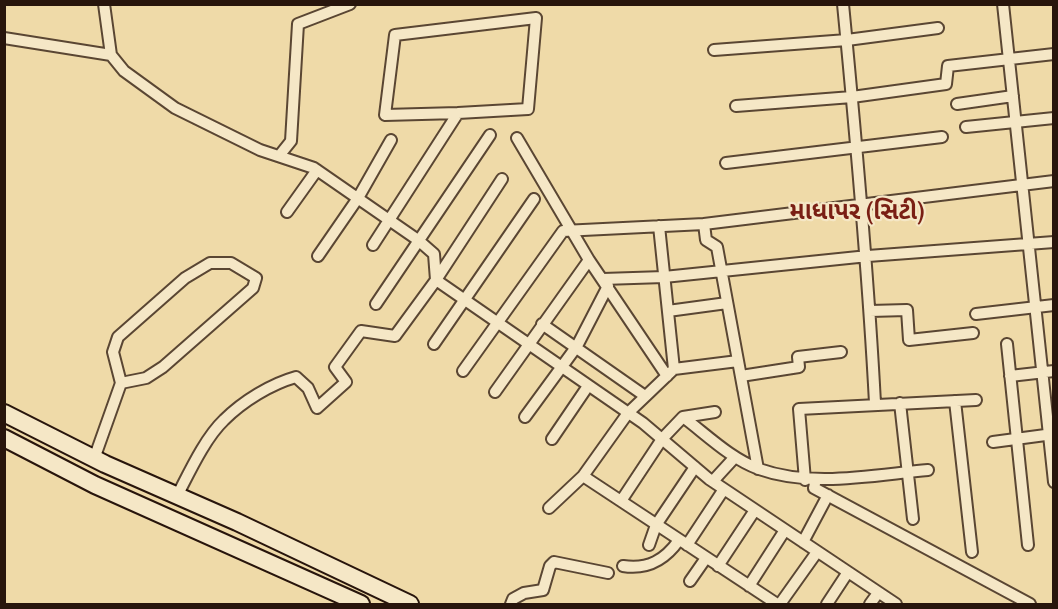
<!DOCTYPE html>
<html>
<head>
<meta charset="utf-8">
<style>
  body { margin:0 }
  #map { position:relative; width:1058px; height:609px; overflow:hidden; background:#efdaa8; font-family:"EB Garamond",serif }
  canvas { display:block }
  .frame { position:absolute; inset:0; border:6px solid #28150c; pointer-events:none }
</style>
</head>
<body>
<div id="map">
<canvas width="1058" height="609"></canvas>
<div class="frame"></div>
</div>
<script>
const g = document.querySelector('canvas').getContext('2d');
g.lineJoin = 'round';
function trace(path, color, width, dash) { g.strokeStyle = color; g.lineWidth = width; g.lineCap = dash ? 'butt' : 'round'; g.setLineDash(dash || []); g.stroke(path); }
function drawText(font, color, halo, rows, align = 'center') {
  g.font = font + ' "EB Garamond","Noto Sans Gujarati",serif'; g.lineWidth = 4.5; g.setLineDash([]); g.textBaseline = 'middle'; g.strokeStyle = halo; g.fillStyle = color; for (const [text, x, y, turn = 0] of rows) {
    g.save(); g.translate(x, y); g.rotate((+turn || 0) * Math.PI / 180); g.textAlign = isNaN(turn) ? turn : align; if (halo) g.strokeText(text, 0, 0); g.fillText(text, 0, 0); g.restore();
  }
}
const minor = new Path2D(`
  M 104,4 L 111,55 L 124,71 L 175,108 L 260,150 L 314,168 L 418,240 L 434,254 L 436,280 L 643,423 L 709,479 L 896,604
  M 843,4 C 856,138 868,270 875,403
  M 1003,4 L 1054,482
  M 4,38 L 111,55
  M 714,50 L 847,40 L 938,28
  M 957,104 L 1013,96
  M 736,106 L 852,97 L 946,84 L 948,66 L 1054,54
  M 966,127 L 1054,118
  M 517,138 L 589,260 L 667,376
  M 279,156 L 291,141 L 298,24 L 350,4
  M 726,163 L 942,137
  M 287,212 L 317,170
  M 704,224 L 706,240 L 717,247 L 758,469
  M 659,226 L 674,369
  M 373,245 L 458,113 L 528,109 L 536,18 L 395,35 L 385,115 L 458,113
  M 318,256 L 358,198 L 391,140
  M 603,279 L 664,277 L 868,256 L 1054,242
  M 376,304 L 490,135
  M 668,311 L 727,303
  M 870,311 L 907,310 L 909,340 L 973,333
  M 976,314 L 1054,305
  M 542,324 L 645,396
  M 434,344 L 534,199
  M 1007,344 L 1028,545
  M 463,371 L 563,231 L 704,224 L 1054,181
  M 741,376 L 799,367 L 798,357 L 841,352
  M 1010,376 L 1054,371
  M 495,392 L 589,260
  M 955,401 L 972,552
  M 900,403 L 913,519
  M 525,417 L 577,346 L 608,286
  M 683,417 C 707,435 731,459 759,469 C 812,488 873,475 928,470
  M 552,439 L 588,386
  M 993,442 L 1053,434
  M 94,459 L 121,383 L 113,352 L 118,337 L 185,278 L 210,263 L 231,263 L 256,278 L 253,288 L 163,367 L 146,378 L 121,383
  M 583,476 L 777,604
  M 816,479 L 814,488 L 1030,604
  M 805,480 L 799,409 L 976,400
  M 713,481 L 735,457
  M 177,496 C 189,473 205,438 224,420 C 243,401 271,384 296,377 L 308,388 L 317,408 L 346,382 L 335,367 L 361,331 L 395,336 L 436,280 L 502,179
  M 621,501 L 662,439 L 683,417 L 715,412
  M 549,508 L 583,476 L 628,413 L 674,369 L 738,361
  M 803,542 L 828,495
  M 649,545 L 656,525 L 695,467
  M 687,545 L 724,489
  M 623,566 C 648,570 665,560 679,540
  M 718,566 L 755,510
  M 690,581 L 706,558
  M 749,586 L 785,530
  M 511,604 L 513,599 L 524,593 L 543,590 L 550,566 L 554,562 L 608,573
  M 780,604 L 817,552
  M 827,604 L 848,572
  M 870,604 L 878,593`);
const secondary = new Path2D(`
  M 4,413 L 105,464 L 237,522 L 410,604
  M 4,438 L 95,485 L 361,604`);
trace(minor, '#5a4633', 14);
trace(secondary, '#28150c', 20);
trace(minor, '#f5e7c6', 10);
trace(secondary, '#f5e7c6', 16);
drawText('bold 24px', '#7a1f14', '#f5e7c6', [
  ["માધાપર (સિટી)",857,212]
]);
</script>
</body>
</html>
